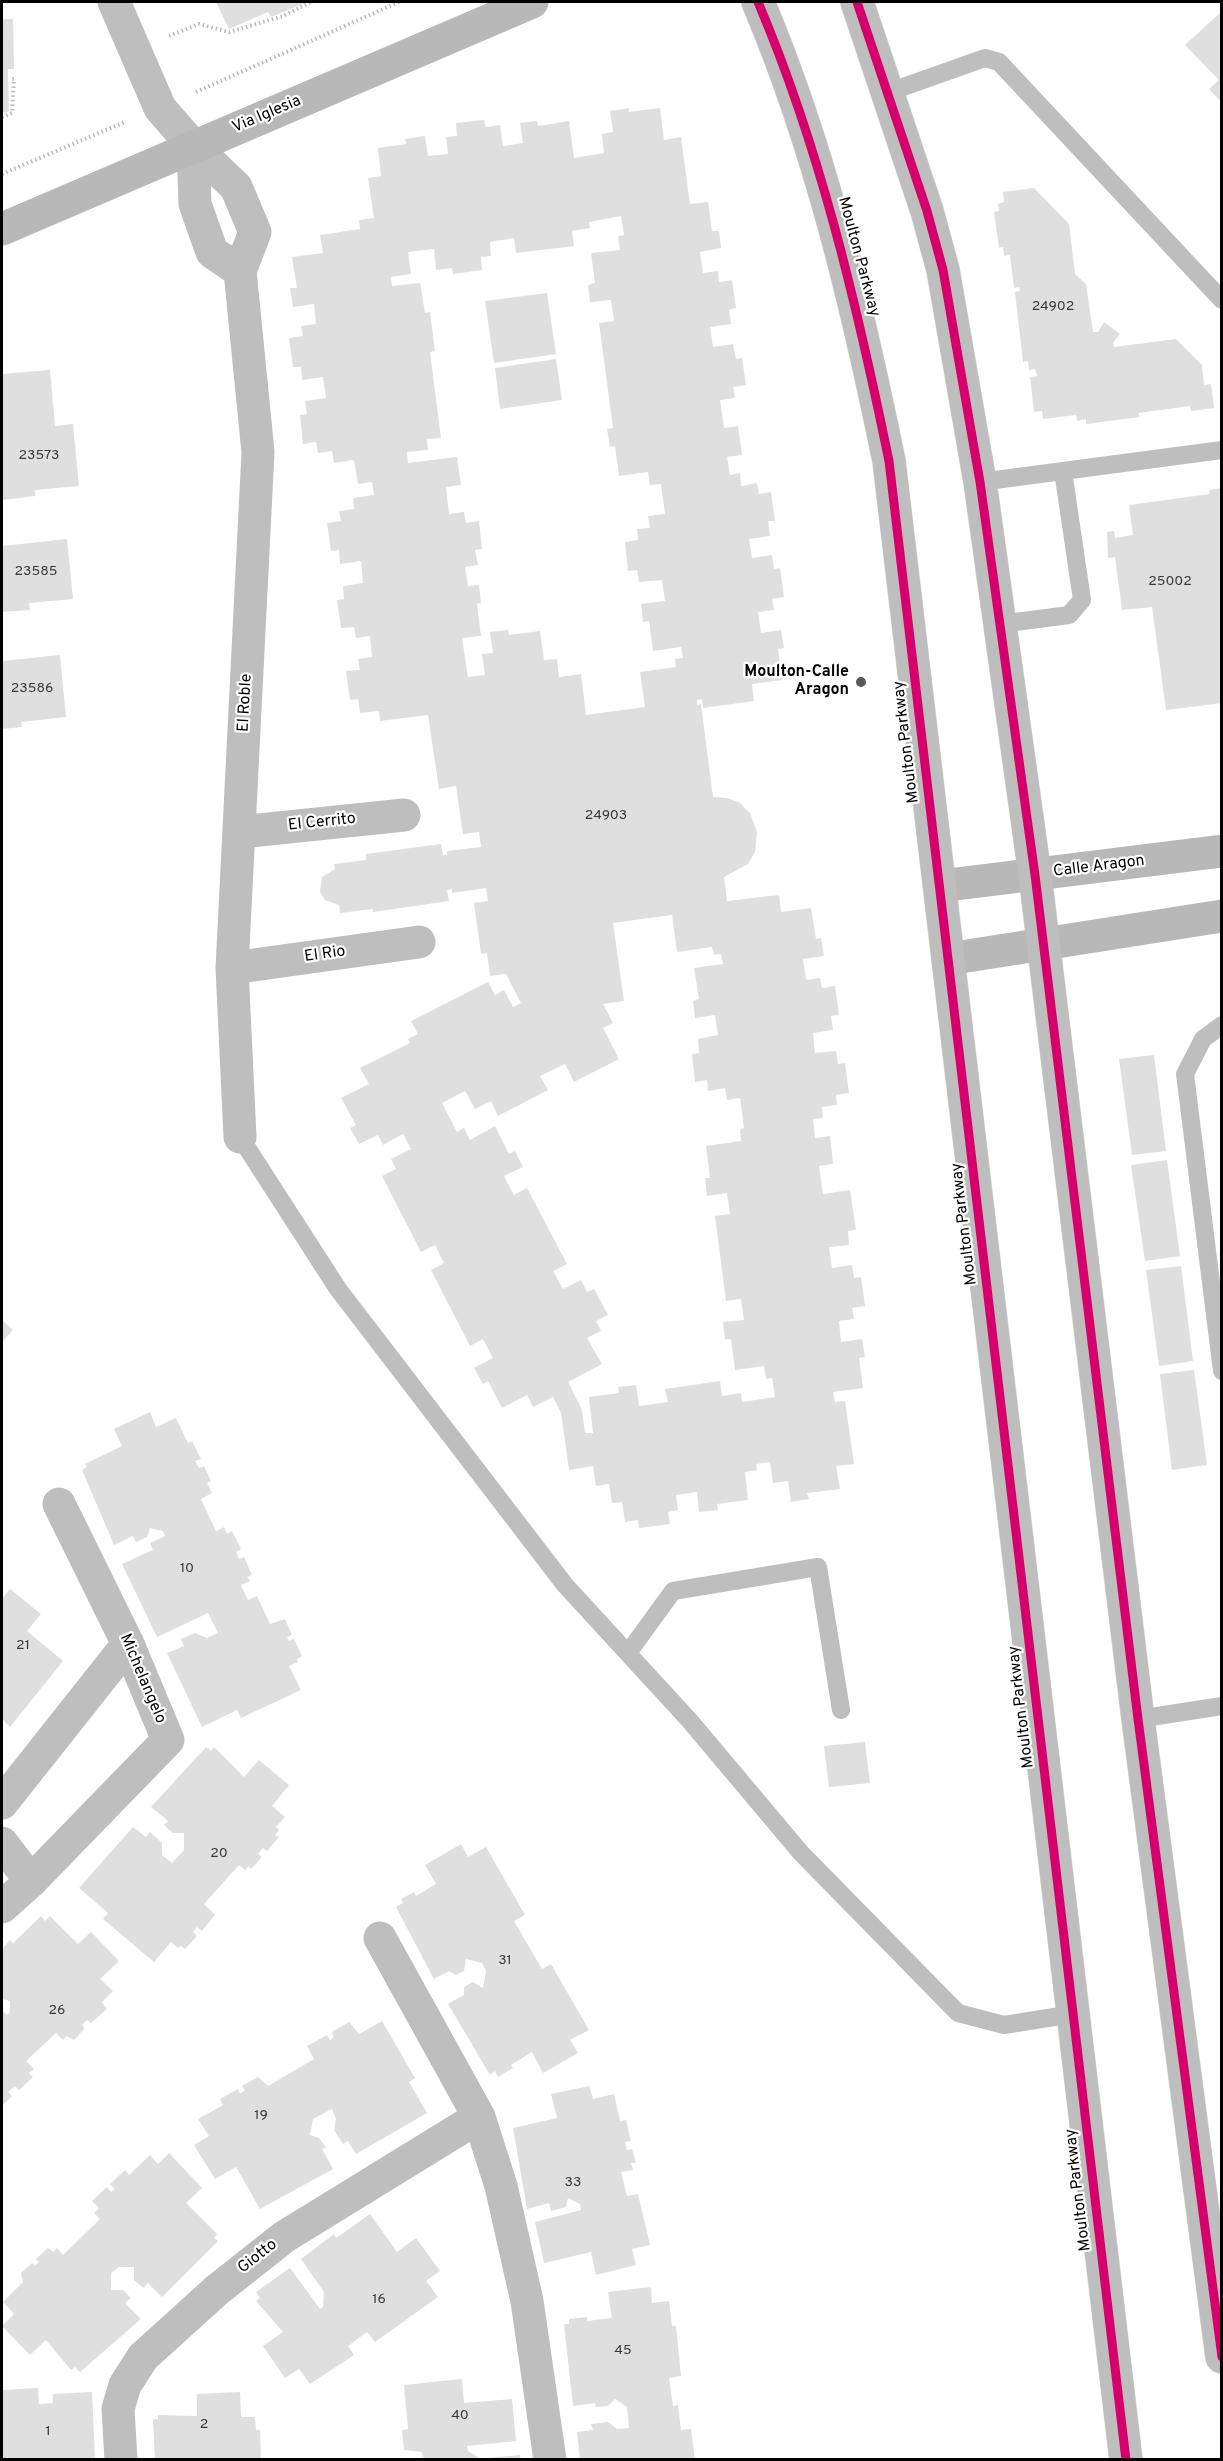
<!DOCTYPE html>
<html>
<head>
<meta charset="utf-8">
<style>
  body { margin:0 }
  #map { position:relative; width:1223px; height:2461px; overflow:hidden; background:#fff; font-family:Overpass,sans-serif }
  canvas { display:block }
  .frame { position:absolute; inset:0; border:3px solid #000; pointer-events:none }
</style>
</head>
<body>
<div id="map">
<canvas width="1223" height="2461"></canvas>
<div class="frame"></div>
</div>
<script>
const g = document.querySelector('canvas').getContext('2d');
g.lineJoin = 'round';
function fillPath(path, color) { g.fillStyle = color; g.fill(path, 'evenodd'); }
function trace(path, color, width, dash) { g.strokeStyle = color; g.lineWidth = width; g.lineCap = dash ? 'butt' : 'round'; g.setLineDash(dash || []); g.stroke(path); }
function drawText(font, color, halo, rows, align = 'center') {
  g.font = font + ' Overpass,sans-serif'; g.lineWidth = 4.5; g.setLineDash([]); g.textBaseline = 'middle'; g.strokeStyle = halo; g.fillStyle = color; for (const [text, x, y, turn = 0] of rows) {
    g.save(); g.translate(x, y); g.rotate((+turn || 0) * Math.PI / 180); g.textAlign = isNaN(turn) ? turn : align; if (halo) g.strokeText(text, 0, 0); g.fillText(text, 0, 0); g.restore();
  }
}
fillPath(new Path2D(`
  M 216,2 L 308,2 L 271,17 L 268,12 L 229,29 Z
  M 1222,11 L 1222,103 L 1209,89 L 1219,80 L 1185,45 Z
  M 2,19 L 13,19 L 14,69 L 8,69 L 9,112 L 2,113 Z
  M 629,108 L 629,112 L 660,108 L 664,140 L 681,137 L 690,204 L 708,202 L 712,231 L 719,231 L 721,248 L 700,252 L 703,273 L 718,271 L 719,282 L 732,280 L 736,308 L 729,310 L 731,324 L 710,327 L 713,347 L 733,344 L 736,359 L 742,358 L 746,385 L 733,387 L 735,398 L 720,400 L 724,428 L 738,426 L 742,455 L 727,457 L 730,475 L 740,473 L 741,486 L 757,483 L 759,494 L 771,492 L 775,521 L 768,521 L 770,536 L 749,539 L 752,558 L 772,555 L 774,569 L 780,568 L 784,597 L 772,599 L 774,610 L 758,612 L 761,633 L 781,630 L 784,648 L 778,649 L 782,680 L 752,684 L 754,701 L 703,708 L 702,699 L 697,700 L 697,705 L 701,704 L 713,797 L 727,798 L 740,803 L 750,813 L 757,832 L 755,852 L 748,864 L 724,877 L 727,901 L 779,895 L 781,912 L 811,908 L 816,939 L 821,938 L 824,956 L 803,959 L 806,980 L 820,978 L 822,988 L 835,986 L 839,1015 L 831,1016 L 833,1030 L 813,1033 L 815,1053 L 836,1051 L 838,1064 L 845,1063 L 849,1093 L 836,1095 L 837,1105 L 822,1107 L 823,1118 L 813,1119 L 815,1138 L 830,1136 L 833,1164 L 819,1166 L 823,1194 L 850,1190 L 856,1230 L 848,1231 L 849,1245 L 829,1247 L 832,1268 L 852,1265 L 854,1278 L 861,1277 L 865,1306 L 852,1308 L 854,1319 L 839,1321 L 841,1342 L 862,1339 L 865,1357 L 859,1358 L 863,1388 L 833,1392 L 835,1402 L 845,1401 L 854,1464 L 836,1466 L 840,1489 L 807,1493 L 809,1499 L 791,1502 L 788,1481 L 773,1483 L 770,1462 L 756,1464 L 757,1470 L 745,1472 L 748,1500 L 717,1504 L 718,1510 L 699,1512 L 697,1492 L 676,1495 L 678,1510 L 668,1512 L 670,1524 L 639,1528 L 638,1520 L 625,1522 L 622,1502 L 612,1503 L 609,1484 L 596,1486 L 593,1466 L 569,1470 L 561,1413 L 553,1397 L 533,1407 L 527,1395 L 502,1408 L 488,1381 L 483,1384 L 474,1368 L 493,1358 L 483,1339 L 470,1346 L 431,1270 L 444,1263 L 435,1245 L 421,1252 L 382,1176 L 396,1169 L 391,1159 L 411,1149 L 403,1134 L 383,1145 L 378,1135 L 359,1144 L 350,1128 L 356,1125 L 341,1098 L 369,1084 L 360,1068 L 410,1043 L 408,1039 L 418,1034 L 411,1021 L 488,982 L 495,995 L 504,990 L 513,1007 L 521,1003 L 506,974 L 490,976 L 487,953 L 481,954 L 474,903 L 488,901 L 486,888 L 452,893 L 452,889 L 447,890 L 449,901 L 373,912 L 373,909 L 340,913 L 339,905 L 325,900 L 320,892 L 322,877 L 335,869 L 334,864 L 366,860 L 366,854 L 441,844 L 443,855 L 447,855 L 447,851 L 481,847 L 479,832 L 463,834 L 456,786 L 439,789 L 428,715 L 380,721 L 379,711 L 360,713 L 358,699 L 350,700 L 346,671 L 360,670 L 358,659 L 372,657 L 370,636 L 356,638 L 354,627 L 341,628 L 337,600 L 344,599 L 343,586 L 363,583 L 361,561 L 340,564 L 339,550 L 331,551 L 327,523 L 341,521 L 339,511 L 354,509 L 353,498 L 374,495 L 372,482 L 358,484 L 354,460 L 334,463 L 332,451 L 318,453 L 316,442 L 303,444 L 300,415 L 307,414 L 305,401 L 326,398 L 323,377 L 302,380 L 301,367 L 293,367 L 289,338 L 303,336 L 301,326 L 316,324 L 314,304 L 293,307 L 290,288 L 297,288 L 292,257 L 323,253 L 320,235 L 360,229 L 359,220 L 374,218 L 368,178 L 381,176 L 378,148 L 406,144 L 405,139 L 425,136 L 428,156 L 448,154 L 446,137 L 457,136 L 456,123 L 484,120 L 486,127 L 500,125 L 503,146 L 523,143 L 520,123 L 537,121 L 538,126 L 569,121 L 574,158 L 604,153 L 602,134 L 613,132 L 610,111 ZM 621,216 L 624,235 L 618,236 L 620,250 L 591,253 L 595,283 L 588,285 L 590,302 L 611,300 L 614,321 L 599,323 L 613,428 L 607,429 L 610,447 L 615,446 L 619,476 L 648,472 L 650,485 L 661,484 L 665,514 L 648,516 L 650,528 L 637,529 L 638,540 L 625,542 L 628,571 L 637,570 L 639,582 L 662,580 L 665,601 L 641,604 L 643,622 L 649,621 L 653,651 L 681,647 L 683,658 L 675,659 L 676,667 L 640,672 L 645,707 L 586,715 L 581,674 L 559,677 L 557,659 L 544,660 L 540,631 L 509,635 L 508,630 L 490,632 L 493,653 L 482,654 L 485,675 L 468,677 L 462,638 L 481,636 L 477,604 L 481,603 L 479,585 L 468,586 L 465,567 L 478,565 L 475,550 L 482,549 L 479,521 L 466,523 L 464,512 L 449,514 L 446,487 L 461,485 L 457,457 L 408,463 L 407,452 L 428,450 L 427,439 L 441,438 L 430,352 L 435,351 L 430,312 L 425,313 L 420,283 L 392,286 L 391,277 L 411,274 L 408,252 L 434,249 L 436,270 L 452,268 L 453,274 L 482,270 L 481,257 L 491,256 L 490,242 L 514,238 L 516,253 L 574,246 L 572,231 L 590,228 L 589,222 ZM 672,915 L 677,952 L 712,947 L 714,955 L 721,954 L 723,964 L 694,968 L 699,999 L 693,1001 L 695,1018 L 715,1015 L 718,1035 L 698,1039 L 699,1053 L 692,1054 L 695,1082 L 707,1080 L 708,1091 L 725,1088 L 727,1100 L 740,1098 L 744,1128 L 740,1129 L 741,1141 L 706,1146 L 710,1178 L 705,1178 L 707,1196 L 727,1193 L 730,1214 L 715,1216 L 726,1301 L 741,1299 L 744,1320 L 723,1322 L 725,1339 L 731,1339 L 735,1370 L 764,1366 L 766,1379 L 772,1378 L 775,1397 L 742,1402 L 741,1393 L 722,1396 L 720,1381 L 665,1389 L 668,1402 L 639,1406 L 636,1385 L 618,1387 L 619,1393 L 589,1397 L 593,1433 L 585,1433 L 582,1410 L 568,1382 L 602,1364 L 587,1338 L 601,1331 L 596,1321 L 608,1315 L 594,1289 L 587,1292 L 581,1280 L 563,1289 L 553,1271 L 567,1264 L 527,1188 L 514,1195 L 504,1176 L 523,1167 L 515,1151 L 509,1154 L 495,1126 L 470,1140 L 464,1128 L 457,1132 L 442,1103 L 465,1091 L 475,1109 L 491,1101 L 498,1116 L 548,1090 L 540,1076 L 565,1064 L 574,1082 L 619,1059 L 603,1028 L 613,1023 L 603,1004 L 624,1001 L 613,923 Z
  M 1034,188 L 1069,224 L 1075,274 L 1086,284 L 1093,332 L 1098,332 L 1104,322 L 1120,334 L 1113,343 L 1114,347 L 1176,339 L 1202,365 L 1204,385 L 1211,384 L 1214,408 L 1191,411 L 1190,406 L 1138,413 L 1140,417 L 1086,424 L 1086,419 L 1077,421 L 1076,415 L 1043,419 L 1042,411 L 1034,412 L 1030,377 L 1037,376 L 1035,369 L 1029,370 L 1028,361 L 1023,362 L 1015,292 L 1020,291 L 1019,287 L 1014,288 L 1010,255 L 1004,256 L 1003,247 L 999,248 L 994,212 L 999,211 L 998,204 L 1004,202 L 1003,192 Z
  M 547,293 L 556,354 L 494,363 L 485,301 Z
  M 556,359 L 562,400 L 500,409 L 495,368 Z
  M 50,370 L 55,426 L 73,424 L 79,486 L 35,490 L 35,496 L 2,500 L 2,374 Z
  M 1222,488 L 1222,703 L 1166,710 L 1152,607 L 1122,610 L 1115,557 L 1108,558 L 1107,532 L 1114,531 L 1115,538 L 1133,535 L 1129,505 L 1210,494 L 1209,490 Z
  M 67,539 L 73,599 L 29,603 L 30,610 L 2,612 L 2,546 Z
  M 60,655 L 66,717 L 21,722 L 22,727 L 2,729 L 2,661 Z
  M 1154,1055 L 1166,1151 L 1132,1155 L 1119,1059 Z
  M 1167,1160 L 1180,1256 L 1145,1261 L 1131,1165 Z
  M 1181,1266 L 1193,1361 L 1159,1366 L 1146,1270 Z
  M 2,1320 L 13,1330 L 2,1342 Z
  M 1194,1370 L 1207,1465 L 1172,1470 L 1160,1374 Z
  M 150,1412 L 156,1427 L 176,1418 L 188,1443 L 192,1441 L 201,1459 L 195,1461 L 199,1468 L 204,1466 L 211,1481 L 207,1483 L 212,1493 L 201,1499 L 216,1531 L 224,1527 L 227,1534 L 232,1531 L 241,1549 L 236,1552 L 239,1559 L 244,1557 L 252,1575 L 247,1577 L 250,1581 L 241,1585 L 248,1600 L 257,1596 L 270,1624 L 285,1619 L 292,1635 L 287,1637 L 289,1641 L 294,1639 L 302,1656 L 297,1659 L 298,1662 L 289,1666 L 301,1690 L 241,1718 L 237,1710 L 202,1727 L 167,1653 L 184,1646 L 181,1639 L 195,1633 L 207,1638 L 218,1633 L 208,1613 L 157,1637 L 122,1564 L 153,1550 L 150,1543 L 165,1536 L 163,1531 L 150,1528 L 147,1537 L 136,1542 L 133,1536 L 114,1545 L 82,1470 L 87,1467 L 85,1464 L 122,1446 L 114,1429 Z
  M 10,1589 L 41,1614 L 27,1631 L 63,1661 L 10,1727 L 2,1719 L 2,1599 Z
  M 865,1742 L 870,1783 L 829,1787 L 824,1746 Z
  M 206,1747 L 211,1751 L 214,1747 L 244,1777 L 259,1760 L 289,1785 L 272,1806 L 285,1817 L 276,1827 L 279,1830 L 275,1835 L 279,1837 L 267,1851 L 263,1848 L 258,1854 L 262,1857 L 251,1869 L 248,1866 L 245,1870 L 239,1865 L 204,1904 L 215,1915 L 202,1931 L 197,1927 L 193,1932 L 197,1936 L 185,1949 L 181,1946 L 178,1948 L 171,1942 L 154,1962 L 103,1919 L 108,1913 L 79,1888 L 133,1827 L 146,1837 L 150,1832 L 162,1843 L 162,1855 L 172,1863 L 184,1850 L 184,1833 L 173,1833 L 164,1825 L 168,1821 L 151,1807 Z
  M 461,1844 L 468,1857 L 486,1847 L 525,1915 L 514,1921 L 542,1969 L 551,1964 L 589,2030 L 570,2040 L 578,2053 L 543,2073 L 532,2052 L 511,2065 L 513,2068 L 498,2077 L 495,2071 L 490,2075 L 448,2004 L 464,1995 L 464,1987 L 473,1982 L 483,1988 L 486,1971 L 482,1963 L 466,1959 L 464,1971 L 456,1975 L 449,1971 L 434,1979 L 396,1907 L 403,1903 L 401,1899 L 414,1892 L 416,1896 L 436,1884 L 425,1865 Z
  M 41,1916 L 45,1921 L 50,1916 L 78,1944 L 91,1932 L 119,1961 L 100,1979 L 113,1991 L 102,2002 L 107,2009 L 91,2023 L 87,2020 L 82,2025 L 85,2028 L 74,2040 L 67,2036 L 63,2040 L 56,2033 L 26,2061 L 34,2069 L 29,2073 L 33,2077 L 19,2090 L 15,2086 L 8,2092 L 12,2096 L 2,2106 L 2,2010 L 7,2015 L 10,2012 L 10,2001 L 2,1999 L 2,1949 L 10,1940 L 13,1943 Z
  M 382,2021 L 415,2078 L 409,2082 L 427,2113 L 356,2154 L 348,2141 L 343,2144 L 334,2130 L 336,2119 L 332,2109 L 313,2119 L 310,2135 L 319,2138 L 326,2147 L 322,2149 L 333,2169 L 260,2209 L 236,2167 L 215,2179 L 194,2145 L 209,2136 L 198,2119 L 223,2105 L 220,2099 L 238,2089 L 240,2094 L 245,2090 L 242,2086 L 258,2077 L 268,2086 L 314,2059 L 307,2046 L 327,2035 L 330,2040 L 334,2037 L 332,2032 L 349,2022 L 359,2034 Z
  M 589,2086 L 593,2099 L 614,2094 L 620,2121 L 626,2120 L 631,2141 L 625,2142 L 627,2150 L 632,2149 L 636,2163 L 631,2163 L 633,2170 L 621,2172 L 627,2196 L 638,2194 L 650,2245 L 632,2249 L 636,2265 L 596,2275 L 591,2252 L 544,2263 L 535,2222 L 581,2210 L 580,2204 L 568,2198 L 566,2207 L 551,2211 L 549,2203 L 527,2209 L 513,2128 L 557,2118 L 551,2094 Z
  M 169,2153 L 202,2188 L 186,2203 L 217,2234 L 214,2238 L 218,2241 L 162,2297 L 148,2283 L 143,2288 L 134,2280 L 134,2267 L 119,2267 L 111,2273 L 111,2290 L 123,2290 L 131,2298 L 125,2303 L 141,2319 L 80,2372 L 75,2367 L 71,2370 L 46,2340 L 30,2355 L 2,2326 L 14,2314 L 3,2302 L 23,2282 L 21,2273 L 32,2263 L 35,2265 L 39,2262 L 36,2259 L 48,2248 L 53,2252 L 57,2248 L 63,2255 L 100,2219 L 94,2213 L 99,2208 L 92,2201 L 107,2187 L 111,2192 L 115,2189 L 110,2184 L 125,2170 L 129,2175 L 150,2155 L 158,2164 Z
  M 370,2214 L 397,2252 L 416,2238 L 440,2271 L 426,2281 L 438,2297 L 375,2342 L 367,2332 L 348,2346 L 354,2355 L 310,2384 L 299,2369 L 285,2378 L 263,2346 L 283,2332 L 256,2301 L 260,2298 L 256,2292 L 290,2268 L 320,2309 L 323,2307 L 324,2292 L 301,2259 L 334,2234 L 336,2238 Z
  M 651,2287 L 652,2303 L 669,2301 L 672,2326 L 676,2326 L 681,2376 L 669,2378 L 673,2406 L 678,2405 L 681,2430 L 691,2429 L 695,2460 L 580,2460 L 577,2432 L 593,2430 L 591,2424 L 608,2422 L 617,2429 L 629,2428 L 627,2407 L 615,2399 L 608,2406 L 596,2407 L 595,2403 L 573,2406 L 564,2324 L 569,2324 L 569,2319 L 587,2317 L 587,2321 L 612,2318 L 608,2292 Z
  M 462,2379 L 464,2403 L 512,2399 L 516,2441 L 467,2446 L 468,2451 L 482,2460 L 423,2460 L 422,2452 L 404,2450 L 402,2430 L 408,2429 L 404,2385 Z
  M 38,2388 L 39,2404 L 53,2403 L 53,2394 L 92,2392 L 95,2460 L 2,2460 L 2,2390 Z
  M 240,2392 L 241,2417 L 255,2417 L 256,2430 L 260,2430 L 261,2460 L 155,2460 L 153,2419 L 158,2419 L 158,2415 L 197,2416 L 197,2394 Z
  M 520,2455 L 521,2460 L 488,2460 L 488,2458 Z`), '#dfdfdf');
const primary = new Path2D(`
  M 758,2 C 820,148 857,305 889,461 L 1126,2460
  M 857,2 L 927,211 L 943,270 L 980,482 L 1035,875 L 1138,1719 L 1222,2357`);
trace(primary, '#dbdbdb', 34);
trace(new Path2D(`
  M 169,36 L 199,24 L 229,32 L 283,16 L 311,2
  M 196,92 L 399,2
  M 2,117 L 12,113 L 14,79 L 10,79
  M 2,174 L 125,122`), '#b9b9b9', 4, [1.5, 3]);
trace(new Path2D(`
  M 889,92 L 985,58 L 999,62 L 1222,300
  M 980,482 L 1222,450
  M 1000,624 L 1069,615 L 1082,600 L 1063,471
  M 1222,1025 L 1203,1039 L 1185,1074 L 1222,1371
  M 240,1137 L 338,1289 L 565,1585 L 690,1721 L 801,1853 L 958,2013 L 1004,2025 L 1073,2014
  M 628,1653 L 673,1591 L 818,1567 L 841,1710
  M 1138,1719 L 1222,1706`), '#bebebe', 18);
trace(new Path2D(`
  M 114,2 L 160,108 L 193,146 L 236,187 L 255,232 L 240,271 L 258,452 L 232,968 L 240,1137
  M 193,146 L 195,204 L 212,252 L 240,271
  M 240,832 L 404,815
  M 232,968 L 419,942
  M 2,1803 L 128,1644
  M 2,1843 L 31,1881
  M 2,1907 L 31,1881 L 168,1740 L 128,1644 L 59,1504
  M 380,1938 L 479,2117 L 501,2186 L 527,2301 L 550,2460
  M 121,2460 L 118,2409 L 125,2385 L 143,2357 L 217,2290 L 284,2237 L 479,2117`), '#bebebe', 33);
trace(new Path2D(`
  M 2,229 L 532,2
  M 940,886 L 1222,851
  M 948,959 L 1222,916`), '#b8b8b8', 33);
trace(primary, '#bebebe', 33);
trace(new Path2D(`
  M 758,2 C 820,148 857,305 889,461 L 1126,2460
  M 857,2 L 927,211 L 943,270 L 980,482 L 1035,875 L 1138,1719 L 1222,2357`), '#d6006c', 9);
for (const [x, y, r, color] of [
  [861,682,6,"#595959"]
]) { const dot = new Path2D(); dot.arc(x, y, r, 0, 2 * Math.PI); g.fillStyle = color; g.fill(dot); trace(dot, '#fff', 2); }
drawText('14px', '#383838', null, [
  ["24902",1053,307],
  ["23573",39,456],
  ["23585",36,572],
  ["25002",1170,582],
  ["23586",32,689],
  ["24903",606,816],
  ["10",187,1569],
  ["21",23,1646],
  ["20",219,1854],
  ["31",505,1961],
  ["26",57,2011],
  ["19",261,2116],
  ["33",573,2183],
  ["16",379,2300],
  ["45",623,2351],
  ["40",460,2416],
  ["2",204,2425],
  ["1",48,2432]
]);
drawText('16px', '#000', '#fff', [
  ["Via Iglesia",267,115,-23],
  ["Moulton Parkway",858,257,75],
  ["El Roble",246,703,-87],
  ["Moulton Parkway",907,742,-97],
  ["El Cerrito",322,823,-6],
  ["Calle Aragon",1099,867,-7],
  ["El Rio",325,955,-8],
  ["Moulton Parkway",965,1224,-97],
  ["Michelangelo",142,1679,67],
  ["Moulton Parkway",1022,1707,-97],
  ["Moulton Parkway",1079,2190,-97],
  ["Giotto",258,2257,-38]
]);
drawText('bold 16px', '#000', '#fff', [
  ["Moulton-Calle",849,673],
  ["Aragon",849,691]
], 'right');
</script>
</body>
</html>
